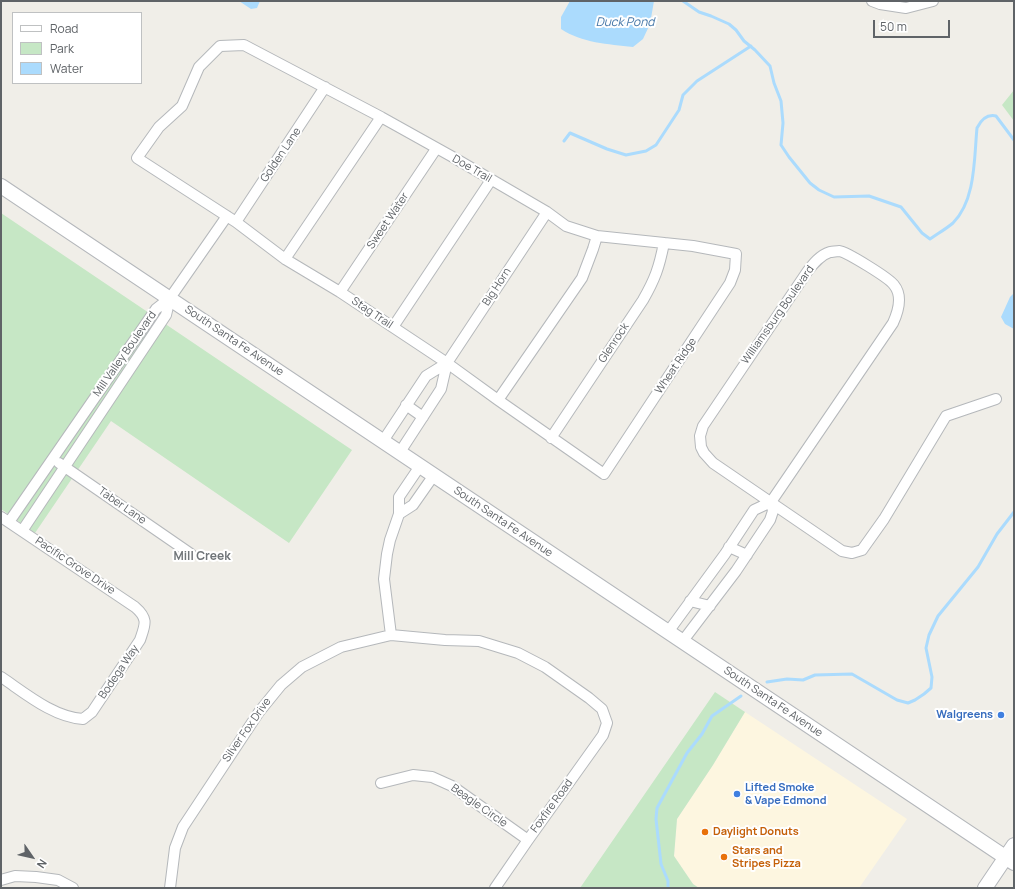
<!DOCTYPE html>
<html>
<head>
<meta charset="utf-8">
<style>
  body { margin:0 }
  #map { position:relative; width:1015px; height:889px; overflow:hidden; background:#f0eee8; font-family:Manrope,sans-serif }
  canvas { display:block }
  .frame { position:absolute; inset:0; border:2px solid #5f6367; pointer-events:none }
  .legend { position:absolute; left:12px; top:12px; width:130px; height:72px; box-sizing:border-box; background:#fff; border:1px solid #bfc1c2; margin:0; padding:5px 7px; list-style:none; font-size:12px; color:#5f6367 }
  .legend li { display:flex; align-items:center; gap:8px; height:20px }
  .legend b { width:20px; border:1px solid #bfc1c2 }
  .north { position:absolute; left:12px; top:837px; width:40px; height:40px; -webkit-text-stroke:3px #fff; paint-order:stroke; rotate:124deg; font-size:11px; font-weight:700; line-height:16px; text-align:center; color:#5f6367 }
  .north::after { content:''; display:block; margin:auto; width:14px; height:18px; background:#5f6367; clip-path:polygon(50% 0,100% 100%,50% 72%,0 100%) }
  .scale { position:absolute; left:873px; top:20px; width:77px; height:18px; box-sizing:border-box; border:2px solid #5f6367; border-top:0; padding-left:5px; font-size:12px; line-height:14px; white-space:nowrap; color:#5f6367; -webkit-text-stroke:3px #fff; paint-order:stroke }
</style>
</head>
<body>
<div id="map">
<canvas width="1015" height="889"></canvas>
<div class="frame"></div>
<ul class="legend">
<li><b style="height:5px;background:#fff"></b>Road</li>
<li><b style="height:11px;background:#c6e7c5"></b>Park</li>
<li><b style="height:11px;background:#abdbfd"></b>Water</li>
</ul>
<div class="north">N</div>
<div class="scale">50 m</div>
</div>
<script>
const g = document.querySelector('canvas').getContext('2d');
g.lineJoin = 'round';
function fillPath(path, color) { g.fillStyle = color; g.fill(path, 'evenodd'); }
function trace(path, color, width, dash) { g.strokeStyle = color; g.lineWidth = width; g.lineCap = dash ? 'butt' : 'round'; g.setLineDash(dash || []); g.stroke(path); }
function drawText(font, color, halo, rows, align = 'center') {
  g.font = font + ' Manrope,sans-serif'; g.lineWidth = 4; g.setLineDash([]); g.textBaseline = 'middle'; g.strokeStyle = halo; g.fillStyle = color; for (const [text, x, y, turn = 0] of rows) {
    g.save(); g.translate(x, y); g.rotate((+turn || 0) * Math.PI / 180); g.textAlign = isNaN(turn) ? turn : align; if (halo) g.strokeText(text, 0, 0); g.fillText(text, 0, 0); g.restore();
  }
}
fillPath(new Path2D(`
  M 745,712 L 907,819 L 859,888 L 699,888 L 693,884 L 674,856 L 677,819 L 713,765 Z`), '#fdf6e0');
fillPath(new Path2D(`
  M 1014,90 L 1014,121 L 1002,105 Z
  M 1,213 L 352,450 L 289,543 L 111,421 L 35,533 L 1,509 Z
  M 715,692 L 745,712 L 713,765 L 677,819 L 674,856 L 693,884 L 699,888 L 580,888 Z`), '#c6e7c5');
fillPath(new Path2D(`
  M 239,1 L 260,1 L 257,8 L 251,9 Z
  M 570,1 L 654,1 L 650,24 L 643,39 L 633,47 C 608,44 582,43 561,29 L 561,17 Z
  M 1014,293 L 1014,329 L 1005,324 L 1001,317 L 1010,297 Z`), '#abdbfd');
trace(new Path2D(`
  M 683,1 L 699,12 L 711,16 L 729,24 L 736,30 L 744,41 L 755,50 L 770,66 L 774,83 L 781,101 L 783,123 L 781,145 L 789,157 L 810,183 L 819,190 L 834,197 L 869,196 L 901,207 L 922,233 L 930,239 C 937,234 946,229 953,223 C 976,200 974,158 977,128 C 981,120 987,114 996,116 L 1014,140
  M 564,141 L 570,133 L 607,149 L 626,155 L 646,151 L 656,145 L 679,110 L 683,95 L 697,81 L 751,46
  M 767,682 L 787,679 L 803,680 L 815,675 L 852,674 L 897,700 L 908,703 L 915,700 L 924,694 L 931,688 L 932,677 L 926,648 L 929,635 L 938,616 L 978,567 L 997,534 L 1014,512
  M 668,888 L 668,881 L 661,864 L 656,819 L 657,808 L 687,753 L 702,734 L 712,716 L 741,696`), '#abdbfd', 3);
const street = new Path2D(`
  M 872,1 L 880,4 L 906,8 L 933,1
  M 244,45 L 381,117 L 451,156 L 547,212 L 566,226 L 597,236 L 693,246 L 736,254 L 735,270 L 730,283 L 604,474 L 498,400 L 447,363 L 340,292 L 285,259 L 236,222 L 137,158 L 159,127 L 182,106 L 199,67 L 220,46 Z
  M 236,222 L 325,87
  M 285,259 L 381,117
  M 340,292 L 436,149
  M 393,327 L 491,180
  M 498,400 L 582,278 L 593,249 L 597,236
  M 406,405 L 423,417
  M 551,438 L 643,300 C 655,279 659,268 664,243
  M 383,441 L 426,376 L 447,363
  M 400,452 L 441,389 L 447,363 L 547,212
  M 59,463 L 191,554
  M 399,514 L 413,505 L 434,475
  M 1,517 L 135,607 C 149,619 145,625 140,640 L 92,712 L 83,719 C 53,717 25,693 1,677
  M 9,522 L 156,309 L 170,298 L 227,216
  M 22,531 L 166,315 L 170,298
  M 729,547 L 747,555
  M 690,601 L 710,606
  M 668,632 L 725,554 L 754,510 L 771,502 L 893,323 C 898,312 903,296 894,285 C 889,278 847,252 839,251 C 837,251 832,252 830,252 C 820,255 813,264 807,272 L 703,426 L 700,436 L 701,447 L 704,453 L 713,463 L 842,551 L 852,553 L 862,550 L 884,519 L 946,416 L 996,399
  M 391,635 L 384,579 L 387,554 L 390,540 L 399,514 L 399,497 L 420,466
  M 682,642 L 736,571 L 770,520 L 773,511 L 771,502
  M 381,783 L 413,775 L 432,777 L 452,786 L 528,840
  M 1,880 L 15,876 L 36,877 L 58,880 L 73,888
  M 170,888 L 175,848 L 183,827 L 259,712 L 281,685 L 302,667 L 341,647 L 391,635 L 445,640 L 479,641 L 518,653 L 545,667 L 589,698 L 602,709 L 607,723 L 603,735 L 528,840 L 495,888`);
const secondary = new Path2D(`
  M 1,186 L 1014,863
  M 985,888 L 1014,845`);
trace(street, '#b5b8bb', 12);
trace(secondary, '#b4b7bb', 16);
trace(street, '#fff', 10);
trace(secondary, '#fff', 14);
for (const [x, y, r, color] of [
  [1001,715,4,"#3f7fe0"],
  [737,794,4,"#3f7fe0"],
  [705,832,4,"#e8710a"],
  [724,857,4,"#e8710a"]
]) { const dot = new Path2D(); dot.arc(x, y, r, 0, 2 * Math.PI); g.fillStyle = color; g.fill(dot); trace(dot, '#fff', 1.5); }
drawText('11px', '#5f6367', '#fff', [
  ["Golden Lane",281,155,-56],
  ["Doe Trail",472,169,30],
  ["Sweet Water",388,221,-56],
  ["Big Horn",497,287,-57],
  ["Stag Trail",372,313,34],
  ["Williamsburg Boulevard",778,315,-55],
  ["South Santa Fe Avenue",234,341,34],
  ["Glenrock",614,343,-56],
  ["Mill Valley Boulevard",125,354,-55],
  ["Wheat Ridge",676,366,-56],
  ["Taber Lane",122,506,35],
  ["South Santa Fe Avenue",503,522,34],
  ["Pacific Grove Drive",75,566,34],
  ["Bodega Way",119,672,-56],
  ["South Santa Fe Avenue",773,702,34],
  ["Silver Fox Drive",247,730,-55],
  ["Beagle Circle",479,806,35],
  ["Foxfire Road",552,806,-54]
]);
drawText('bold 11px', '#366cbe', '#fff', [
  ["Walgreens",993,715],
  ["Lifted Smoke",745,788,"left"],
  ["& Vape Edmond",745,801,"left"]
], 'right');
drawText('bold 11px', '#c56008', '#fff', [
  ["Daylight Donuts",713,832],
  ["Stars and",732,851],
  ["Stripes Pizza",732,864]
], 'left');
drawText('italic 12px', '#4476a7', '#fff', [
  ["Duck Pond",625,23]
]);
drawText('bold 12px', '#707579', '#fff', [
  ["Mill Creek",202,557]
]);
</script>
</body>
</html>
